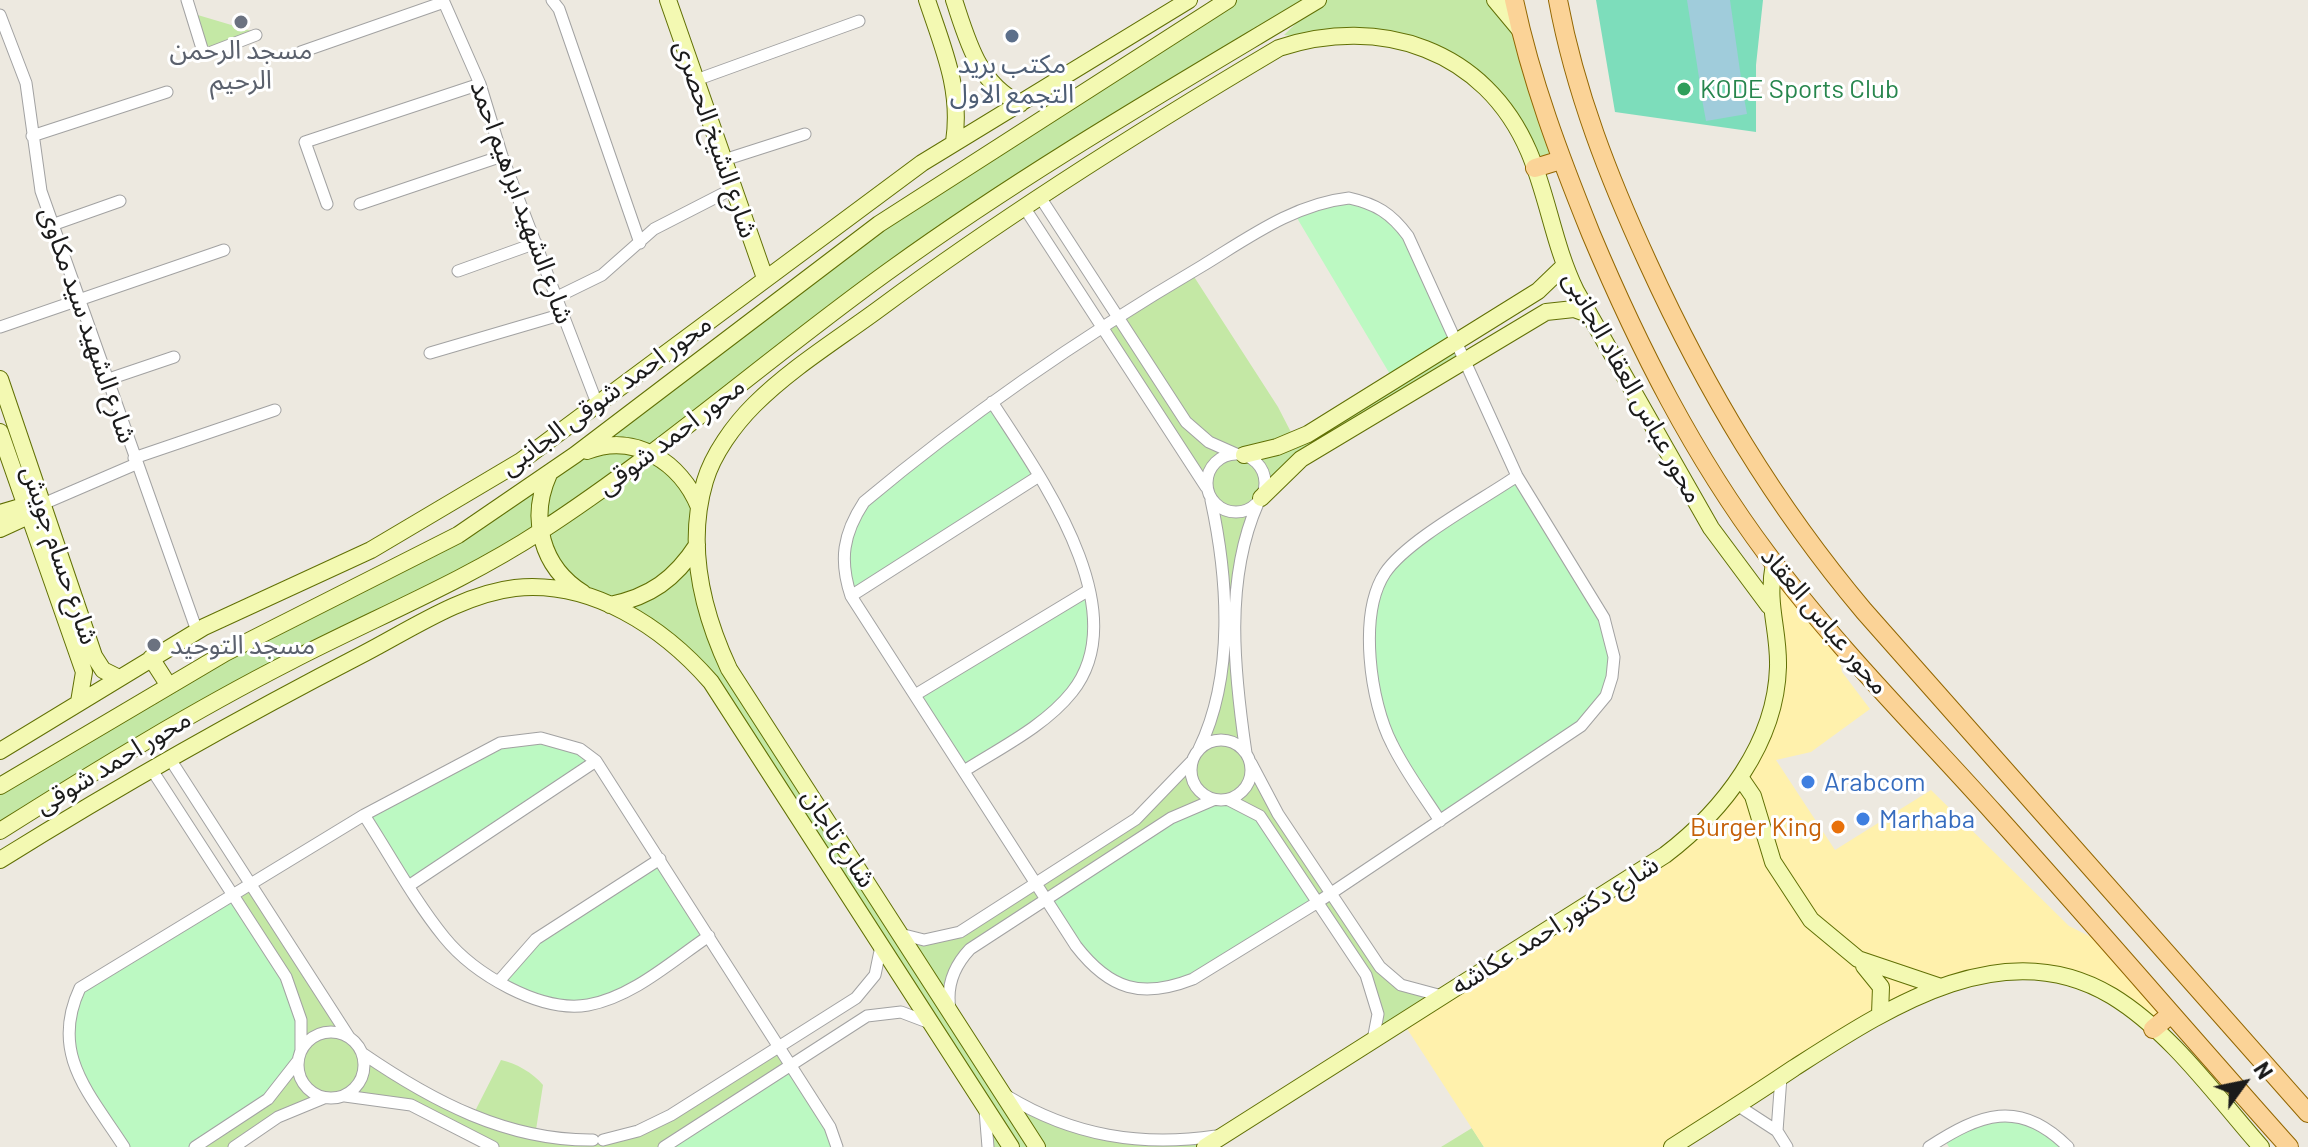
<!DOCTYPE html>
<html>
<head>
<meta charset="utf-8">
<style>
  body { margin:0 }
  #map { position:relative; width:2308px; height:1147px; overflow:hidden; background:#ede9e0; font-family:Barlow,sans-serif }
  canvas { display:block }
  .north { position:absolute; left:2204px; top:1043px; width:80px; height:80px; -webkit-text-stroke:6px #fff; paint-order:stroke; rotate:57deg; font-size:22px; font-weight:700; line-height:32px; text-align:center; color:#1b1b1b }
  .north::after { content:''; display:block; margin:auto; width:28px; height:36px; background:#1b1b1b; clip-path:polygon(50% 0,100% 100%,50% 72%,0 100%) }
</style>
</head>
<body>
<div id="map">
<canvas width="2308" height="1147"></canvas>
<div class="north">N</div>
</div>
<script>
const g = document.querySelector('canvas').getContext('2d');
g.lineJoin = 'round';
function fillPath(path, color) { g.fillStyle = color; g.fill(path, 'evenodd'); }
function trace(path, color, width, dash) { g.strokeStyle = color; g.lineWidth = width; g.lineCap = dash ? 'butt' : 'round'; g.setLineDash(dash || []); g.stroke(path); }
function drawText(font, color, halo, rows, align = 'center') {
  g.font = font + ' Barlow,"Noto Sans Arabic",sans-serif'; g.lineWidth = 6; g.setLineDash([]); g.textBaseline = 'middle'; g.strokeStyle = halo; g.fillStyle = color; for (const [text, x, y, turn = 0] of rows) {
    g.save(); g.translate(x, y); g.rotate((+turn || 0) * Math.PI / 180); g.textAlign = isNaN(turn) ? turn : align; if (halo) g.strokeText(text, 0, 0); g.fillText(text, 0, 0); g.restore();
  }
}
fillPath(new Path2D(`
  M 1228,0 L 1317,0 L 943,233 L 652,453 L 692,491 L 697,544 L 715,640 L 900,934 L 948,937 L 1136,819 L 1191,762 L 1219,691 L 1222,577 L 1211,500 L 1101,325 L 1191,272 L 1278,407 L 1295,440 L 1459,340 L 1467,360 L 1316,449 L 1258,503 L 1236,577 L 1246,752 L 1251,763 L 1390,977 L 1442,996 L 1373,1040 L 1376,1000 L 1267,825 L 1229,800 L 1213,800 L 970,949 L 949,999 L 1003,1094 L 1062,1125 L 1192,1140 L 1205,1147 L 988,1147 L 984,1105 L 690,658 L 573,587 L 539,532 L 356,628 L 0,832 L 0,787 L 52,754 L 458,535 L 879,224 Z
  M 1320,0 L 1514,0 L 1561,160 L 1535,168 L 1513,121 L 1432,51 L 1284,35 Z
  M 191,13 L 255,32 L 204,55 Z
  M 250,885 L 363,1053 L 473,1115 L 501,1060 C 516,1063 533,1073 543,1085 L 535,1136 L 603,1140 L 638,1131 L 779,1046 L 791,1065 L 664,1147 L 493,1147 L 411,1105 L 344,1096 L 310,1103 L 234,1147 L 195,1147 L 232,895 Z
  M 1472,1128 L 1484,1147 L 1441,1147 Z`), '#c4e8a5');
fillPath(new Path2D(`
  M 1774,563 L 1837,641 L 1842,672 L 1870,709 L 1811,752 L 1776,760 L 1835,850 L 1931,790 L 2069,926 L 2097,940 L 2171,1014 L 2153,1029 L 2142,1018 L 2041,971 L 1925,992 L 1674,1147 L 1484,1147 L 1402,1021 L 1665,855 L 1724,801 L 1774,697 Z`), '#fff1ac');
fillPath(new Path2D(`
  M 1349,198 L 1393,216 L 1459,340 L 1394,381 L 1294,213 Z
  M 992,402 L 1039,476 L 851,596 C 840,563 844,531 864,502 Z
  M 1517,476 L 1604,618 L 1612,677 L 1594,713 L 1440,821 L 1382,716 L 1370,639 L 1386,572 L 1403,554 Z
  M 1089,590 L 1086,665 L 1056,710 L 964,771 L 915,695 Z
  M 541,738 L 596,761 L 410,885 L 364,815 L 482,752 Z
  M 1213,800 L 1229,800 L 1251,808 L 1318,902 L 1193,979 L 1141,990 L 1093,968 L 1046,899 L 1171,818 Z
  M 660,859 L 709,936 L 628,991 L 567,1006 L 500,980 L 523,952 Z
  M 232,895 L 293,990 L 301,1050 L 280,1087 L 195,1147 L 124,1147 L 76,1072 L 72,1004 L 95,976 Z
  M 791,1065 L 837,1147 L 664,1147 Z
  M 2018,1116 L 2068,1147 L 1949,1147 L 1943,1138 L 1963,1125 Z`), '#bcf9c2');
fillPath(new Path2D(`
  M 1596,0 L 1763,0 L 1756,65 L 1756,132 L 1615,112 Z`), '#7dddbb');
fillPath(new Path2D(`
  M 1687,0 L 1730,0 L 1741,78 L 1700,84 Z
  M 1743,92 L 1747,114 L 1706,121 L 1702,99 Z`), '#a0ccdb');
const street = new Path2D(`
  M 187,0 L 204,55 L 256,35
  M 443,0 L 480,84 L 502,156 L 598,406
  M 552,0 L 559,9 L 640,243
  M 0,15 L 26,83 L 41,191 L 197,631
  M 301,52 L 444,2
  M 696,80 L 859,21
  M 32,136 L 167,92
  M 724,160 L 805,134
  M 1040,197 L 1186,422 L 1209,442 L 1236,454
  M 1349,198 C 1376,204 1391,213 1408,236 L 1517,476 L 1604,618 L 1614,657 L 1612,677 L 1606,696 L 1581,726 L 1318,902 L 1193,979 C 1142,999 1110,990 1076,946 L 851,596 C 839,560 843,534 864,502 C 969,414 1083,336 1202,266 C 1248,238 1294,204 1349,198 Z
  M 327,204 L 305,142 L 480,84
  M 360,204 L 502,156
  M 1024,207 L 1206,487
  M 52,225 L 120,201
  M 458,271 L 536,243
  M 557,297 L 602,275 L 654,229 L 734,188
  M 0,327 L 224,250
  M 430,353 L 563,314
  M 106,380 L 174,357
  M1207 483a29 29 0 1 1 58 0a29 29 0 1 1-58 0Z
  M 134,458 L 275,410
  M 43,504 L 136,464
  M 851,596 L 1039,476
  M 915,695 L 1089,590
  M1191 770a30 30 0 1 1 60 0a30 30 0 1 1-60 0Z
  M 1199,749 C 1235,675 1228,578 1211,500
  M 1246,753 C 1234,671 1224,580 1258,503
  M 170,759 L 349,1037
  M 1251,763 L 1278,814 L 1380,967 L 1401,985 L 1442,996
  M 152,770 L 286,977 L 301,1020 L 301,1050
  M 964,771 C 1000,748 1045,726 1072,692 C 1138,609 1037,472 992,402
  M 1229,800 L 1260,816 L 1366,975 L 1378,1014 L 1373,1040
  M 364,815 C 390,855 414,900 444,937 C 474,974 540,1013 588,1005 C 633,997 673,960 709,936
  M 1440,821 C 1424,796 1405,771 1392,744 C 1370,702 1358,614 1385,573 C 1407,540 1482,500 1517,476
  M 410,885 L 596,761
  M 900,934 L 924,940 L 960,932 L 1136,819 L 1191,762
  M 500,980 L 536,939 L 660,859
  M 950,1009 C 946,985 954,966 970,949 L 1171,818 L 1213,800
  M298 1065a33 33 0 1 1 66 0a33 33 0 1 1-66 0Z
  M 362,1053 C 432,1101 507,1141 593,1140
  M 345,1096 L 411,1105 L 493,1147
  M 1007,1096 C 1073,1136 1141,1147 1216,1136
  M 1737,1105 L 1777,1131 L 1787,1147
  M 985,1110 L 988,1147
  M 1777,1131 L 1781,1077
  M 603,1140 L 638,1131 L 671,1115 L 856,998 L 875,975 L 881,946
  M 124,1147 C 90,1094 49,1054 80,988 L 364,815 L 500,743 L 541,738 L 580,749 L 596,761 L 830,1127 L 837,1147
  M 195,1147 L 268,1099 L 297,1062
  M 234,1147 L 278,1117 L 324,1098
  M 664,1147 L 867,1016 L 901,1012 L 930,1023
  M 1929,1147 C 1980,1114 2019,1098 2068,1147`);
const secondary = new Path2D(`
  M 668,0 L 765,278
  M 927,0 C 943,48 962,90 954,142
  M 954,0 C 968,42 978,83 1020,104
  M 1495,0 L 1520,30
  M 0,379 L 94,656 L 103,670 L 117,677
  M 0,432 L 84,672 L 79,702
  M 587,451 C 635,432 681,463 699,507
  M 1244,455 L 1277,447 L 1308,434 L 1538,291 L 1564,266
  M 549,474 C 529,518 541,567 583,593
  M 1261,498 L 1301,459 L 1546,312 L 1574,309 L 1588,314
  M 0,513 L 34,503
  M 0,529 L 37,512
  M 610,605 C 650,597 675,579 697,545
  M 151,658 L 169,686
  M 0,751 L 204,627 L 371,550 L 521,461 L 922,163 L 1189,0
  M 1740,777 L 1753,796 L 1773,862 L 1811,920 L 1858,959 L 1941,987
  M 0,786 L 225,653 L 458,535 L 575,455 L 879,224 L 1228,0
  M 0,831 C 95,771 191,712 291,661 C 374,618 463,582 541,531 C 664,451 774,353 893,268 C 1029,170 1175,86 1318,0
  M 0,860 C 119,786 241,717 365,653 C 411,629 463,594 515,588 C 592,580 663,627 711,682 L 1011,1147
  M 1864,966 L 1881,987 L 1880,1014
  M 1037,1147 L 729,669 C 702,611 686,545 705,481 C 713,454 734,425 754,405 C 792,367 840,338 883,306 C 1010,212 1144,128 1279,48 C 1380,15 1485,49 1529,152 C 1548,197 1554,246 1576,291 L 1711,528 L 1769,606
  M 1205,1147 L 1665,855 C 1723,811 1776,743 1778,667 C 1779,628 1766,606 1774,563
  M 1672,1147 C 1713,1121 1754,1095 1794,1068 C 1886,1009 2003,930 2112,996 C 2171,1032 2216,1096 2261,1147`);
const primary = new Path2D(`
  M 1514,0 C 1531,81 1560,157 1591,234 C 1639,348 1693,455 1767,554 C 1836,647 1918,728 1995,814 C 2094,924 2190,1036 2289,1147
  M 1558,0 C 1575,92 1609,178 1648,263 C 1706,390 1774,504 1864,611 L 2308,1113
  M 1535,168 L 1561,160
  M 2153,1029 L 2171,1014`);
trace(street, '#a2a2a2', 13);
trace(secondary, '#617005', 18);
trace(primary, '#926600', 20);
trace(street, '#fff', 11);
trace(secondary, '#f3f9b2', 16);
trace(primary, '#fbd397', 18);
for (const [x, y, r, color] of [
  [241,22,8,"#6b7280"],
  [1012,36,8,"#5c6f8a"],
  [1684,89,8,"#2e9e5b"],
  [154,645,8,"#6b7280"],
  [1808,782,8,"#3f7fe0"],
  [1863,819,8,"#3f7fe0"],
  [1838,827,8,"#e8710a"]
]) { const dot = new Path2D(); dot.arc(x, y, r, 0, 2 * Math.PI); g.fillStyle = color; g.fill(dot); trace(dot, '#fff', 3); }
drawText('26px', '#5b616d', '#fff', [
  ["مسجد الرحمن",241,50],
  ["الرحيم",241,80],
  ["مسجد التوحيد",170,645,"left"]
]);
drawText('26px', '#4e5e75', '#fff', [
  ["مكتب بريد",1012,64],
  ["التجمع الاول",1012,94]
]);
drawText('26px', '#27864d', '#fff', [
  ["KODE Sports Club",1700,89]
], 'left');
drawText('26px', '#1b1b1b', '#fff', [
  ["شارع الشيخ الحصرى",716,139,71],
  ["شارع الشهيد ابراهيم احمد",522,202,70],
  ["شارع الشهيد سيد مكاوى",88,325,71],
  ["محور عباس العقاد الجانبى",1633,387,61],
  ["محور احمد شوقى الجانبى",606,395,-36],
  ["محور احمد شوقى",671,436,-37],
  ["شارع حسام جويش",60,555,71],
  ["محور عباس العقاد",1825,621,50],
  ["محور احمد شوقى",113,762,-31],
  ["شارع تاجان",839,838,57],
  ["شارع دكتور احمد عكاشه",1555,925,-32]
]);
drawText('26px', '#366cbe', '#fff', [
  ["Arabcom",1824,782],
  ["Marhaba",1879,819]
], 'left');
drawText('26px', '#c56008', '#fff', [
  ["Burger King",1822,827]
], 'right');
</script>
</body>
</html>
